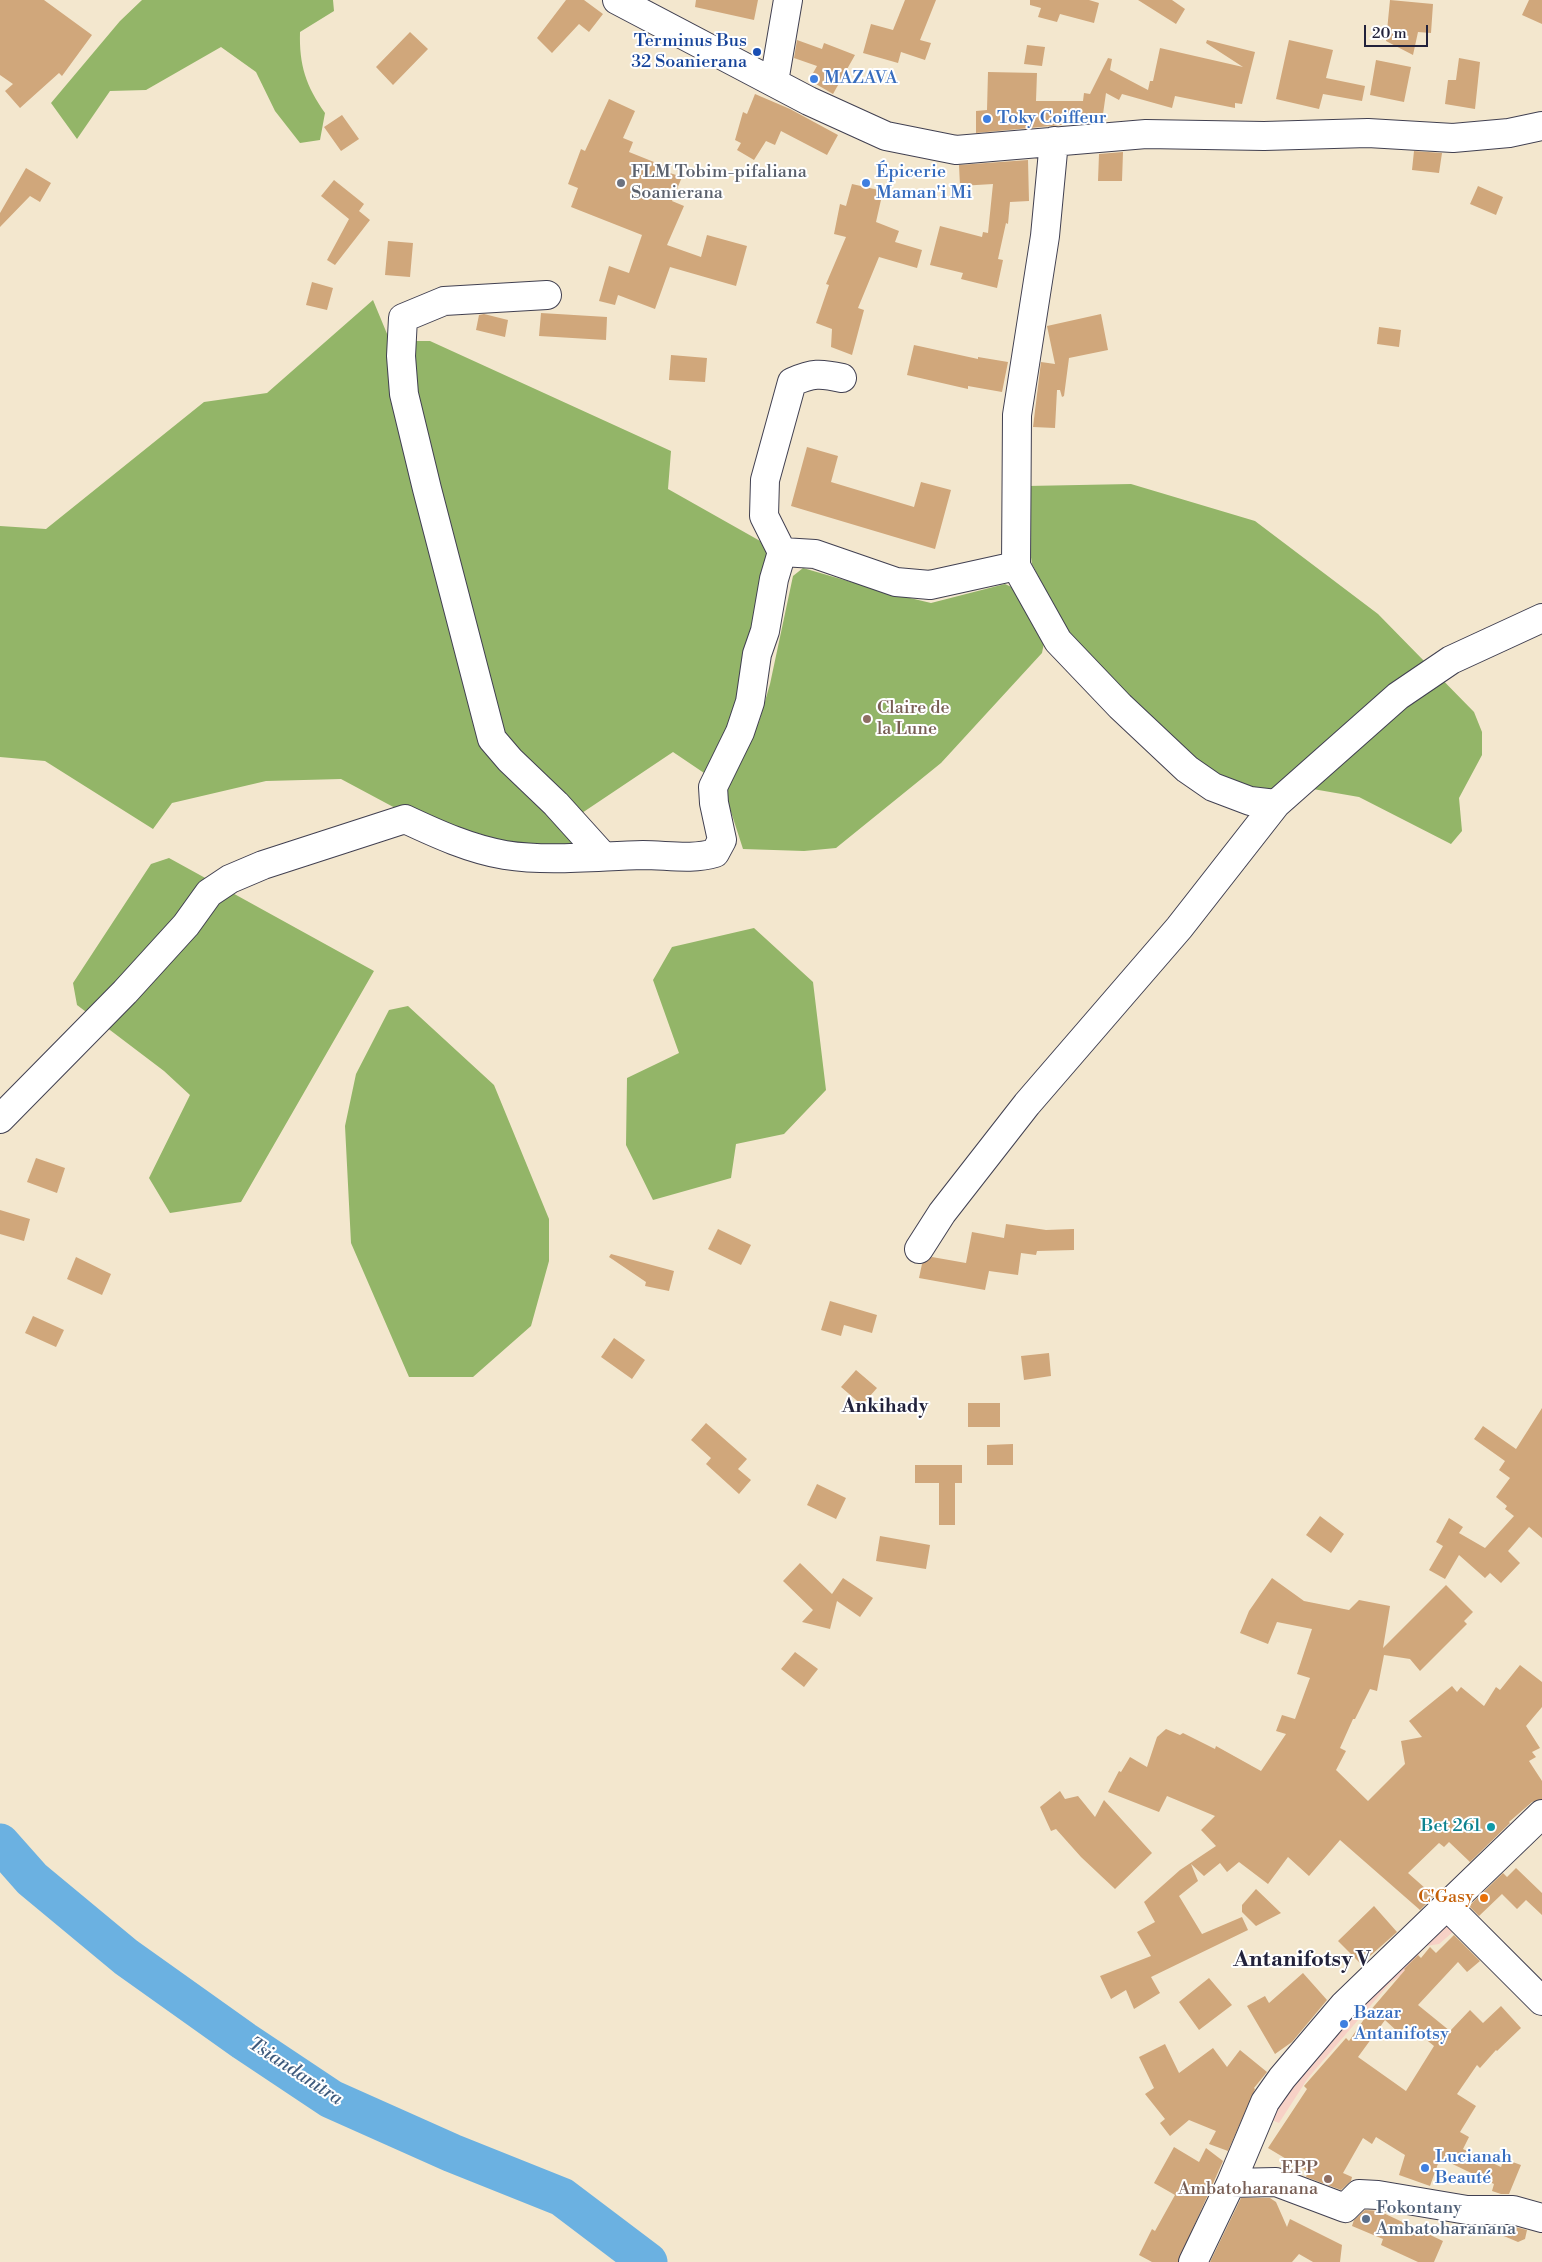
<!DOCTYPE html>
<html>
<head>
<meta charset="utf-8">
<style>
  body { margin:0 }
  #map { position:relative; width:1542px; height:2262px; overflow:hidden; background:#f3e7ce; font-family:"Libre Bodoni",serif }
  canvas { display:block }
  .scale { position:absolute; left:1364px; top:25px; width:64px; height:22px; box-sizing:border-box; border:2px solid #22223b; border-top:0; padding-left:6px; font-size:15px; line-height:18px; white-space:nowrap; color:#22223b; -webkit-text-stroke:4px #fff; paint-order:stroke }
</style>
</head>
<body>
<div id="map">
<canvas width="1542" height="2262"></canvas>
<div class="scale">20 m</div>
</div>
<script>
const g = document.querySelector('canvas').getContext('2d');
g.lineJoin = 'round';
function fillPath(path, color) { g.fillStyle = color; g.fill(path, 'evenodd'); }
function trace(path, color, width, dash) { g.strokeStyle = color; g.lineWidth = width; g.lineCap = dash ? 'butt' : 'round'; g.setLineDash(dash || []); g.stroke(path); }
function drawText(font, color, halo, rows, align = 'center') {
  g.font = font + ' "Libre Bodoni",serif'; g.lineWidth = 4; g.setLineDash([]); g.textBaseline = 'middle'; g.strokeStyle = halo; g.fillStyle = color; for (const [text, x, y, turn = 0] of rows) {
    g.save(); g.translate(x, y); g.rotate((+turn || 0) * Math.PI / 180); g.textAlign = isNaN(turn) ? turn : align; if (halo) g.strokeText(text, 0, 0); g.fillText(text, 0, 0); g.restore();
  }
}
fillPath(new Path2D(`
  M 1448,1912 L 1460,1926 L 1439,1944 L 1426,1946 L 1400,1976 L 1390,1983 L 1308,2078 L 1279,2123 L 1262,2116 L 1267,2104 Z`), '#f7d1c6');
fillPath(new Path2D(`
  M 142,0 L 333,0 L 334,11 L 300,32 C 299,65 306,86 325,113 L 320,140 L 300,143 L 275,111 L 256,72 L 221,47 L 146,90 L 110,91 L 77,139 L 51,103 L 120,21 Z
  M 373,300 L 390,341 L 430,341 L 671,451 L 668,489 L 769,546 L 762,608 L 745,646 L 744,693 L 710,777 L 673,752 L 570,821 L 593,854 L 530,851 L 427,825 L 341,779 L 266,781 L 172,803 L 153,829 L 45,761 L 0,757 L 0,526 L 46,529 L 204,402 L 267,393 Z
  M 1131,484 L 1255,521 L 1378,614 L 1474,712 L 1482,732 L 1482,755 L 1459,798 L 1462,831 L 1451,844 L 1359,797 L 1307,788 L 1289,798 L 1207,778 L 1069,635 L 1032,564 L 1026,525 L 1027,486 Z
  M 803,568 L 889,593 L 931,603 L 1005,584 L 1018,590 L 1046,633 L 1042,653 L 941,763 L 836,848 L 804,851 L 743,849 L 723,787 L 759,722 L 770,684 L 793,576 Z
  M 169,858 L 374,971 L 241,1202 L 170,1213 L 149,1178 L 190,1095 L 164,1071 L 77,1005 L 73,983 L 151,864 Z
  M 754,928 L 813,982 L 826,1090 L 784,1134 L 736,1144 L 731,1178 L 653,1200 L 626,1145 L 627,1078 L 679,1053 L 653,980 L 672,947 Z
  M 408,1006 L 494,1085 L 549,1219 L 549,1261 L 531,1326 L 473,1377 L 409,1377 L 351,1243 L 345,1126 L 356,1074 L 389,1010 Z`), '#93b568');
trace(new Path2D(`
  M 0,1843 L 32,1879 L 126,1957 L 244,2041 L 331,2099 L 452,2153 L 562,2197 L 648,2262`), '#6bb1e1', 39);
fillPath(new Path2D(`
  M 0,0 L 44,0 L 92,35 L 62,76 L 59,73 L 20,108 L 5,91 L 13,84 L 0,75 Z
  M 566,0 L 584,0 L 603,14 L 589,32 L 579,24 L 552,53 L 537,38 Z
  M 696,0 L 758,0 L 754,20 L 695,7 Z
  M 905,0 L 936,0 L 920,40 L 931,43 L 925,60 L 901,52 L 898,63 L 863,53 L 871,24 L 893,30 Z
  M 1030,0 L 1089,0 L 1099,3 L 1094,23 L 1060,14 L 1057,22 L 1038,17 L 1041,8 L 1030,5 Z
  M 1138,0 L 1172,0 L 1185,9 L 1176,24 Z
  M 1390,0 L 1433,4 L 1431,33 L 1418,32 L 1413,55 L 1386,41 Z
  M 1529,0 L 1542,0 L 1542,24 L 1522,15 Z
  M 410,32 L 428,49 L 393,85 L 376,67 Z
  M 797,40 L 822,49 L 824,43 L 855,55 L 833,94 L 809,80 L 817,66 L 794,58 Z
  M 1207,40 L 1255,52 L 1242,104 L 1235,103 L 1235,108 L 1175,96 L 1172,108 L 1122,94 L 1119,100 L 1106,93 L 1102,121 L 1062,114 L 1062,125 L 976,133 L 976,111 L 987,110 L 988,72 L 1037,73 L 1036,101 L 1083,101 L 1084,93 L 1090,94 L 1108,58 L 1112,59 L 1110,70 L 1148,90 L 1150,81 L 1153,81 L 1160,48 L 1243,67 L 1206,43 Z
  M 1289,40 L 1333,50 L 1326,78 L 1365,86 L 1362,101 L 1323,94 L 1319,109 L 1276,99 Z
  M 1027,45 L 1045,47 L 1042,66 L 1024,64 Z
  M 1459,58 L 1480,62 L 1475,109 L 1445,104 L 1448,80 L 1456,80 Z
  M 1376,60 L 1411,67 L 1404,102 L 1370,95 Z
  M 755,94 L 790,109 L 838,135 L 827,155 L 781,131 L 775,145 L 766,141 L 754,160 L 737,150 L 741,143 L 735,140 L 743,112 L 747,114 Z
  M 609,99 L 635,111 L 623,138 L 633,142 L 629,152 L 669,168 L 667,172 L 682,177 L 672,201 L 684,206 L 667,245 L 701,257 L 707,235 L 747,246 L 736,286 L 670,267 L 655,309 L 618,295 L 615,305 L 599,301 L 609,266 L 629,273 L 642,235 L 571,207 L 578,188 L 568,184 L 581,149 L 585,151 Z
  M 342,115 L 359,139 L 341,151 L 324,127 Z
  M 1414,151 L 1442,153 L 1439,173 L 1412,170 Z
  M 1123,152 L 1122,181 L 1098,181 L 1099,154 Z
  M 1028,160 L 1029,201 L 1010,202 L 1008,224 L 1006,223 L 998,259 L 1003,260 L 997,288 L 961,279 L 963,273 L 930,265 L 940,226 L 982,237 L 983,232 L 988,233 L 993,184 L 960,186 L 959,165 Z
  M 26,168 L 51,183 L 40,202 L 30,196 L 0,227 L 0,213 Z
  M 334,180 L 364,204 L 359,211 L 370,220 L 335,265 L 327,260 L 349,219 L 321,196 Z
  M 852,184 L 883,191 L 876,222 L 899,231 L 895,242 L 922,250 L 917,268 L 879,257 L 858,308 L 864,310 L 852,355 L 831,347 L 832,329 L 816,323 L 829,285 L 826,284 L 846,237 L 834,234 L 840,204 L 846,206 Z
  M 1478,186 L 1503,197 L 1496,215 L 1470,204 Z
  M 388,241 L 413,243 L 410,277 L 385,275 Z
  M 312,282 L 333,288 L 327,310 L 306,305 Z
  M 541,313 L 607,317 L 606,340 L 539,336 Z
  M 484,314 L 508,320 L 505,337 L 476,330 L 479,315 Z
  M 1101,314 L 1108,350 L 1069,358 L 1064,396 L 1062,397 L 1060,390 L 1057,390 L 1055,428 L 1033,427 L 1041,362 L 1055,364 L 1047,326 Z
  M 1379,327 L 1401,330 L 1399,347 L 1377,344 Z
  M 914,345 L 978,359 L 978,357 L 1008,362 L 1002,392 L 968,386 L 968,389 L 907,375 Z
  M 671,355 L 707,358 L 705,382 L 669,380 Z
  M 807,447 L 838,456 L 831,482 L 914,507 L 921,482 L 951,490 L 935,549 L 791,506 Z
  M 36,1158 L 65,1168 L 57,1193 L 27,1182 Z
  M 0,1210 L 30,1219 L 24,1241 L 0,1234 Z
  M 1006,1224 L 1046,1230 L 1074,1229 L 1074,1250 L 1037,1251 L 1036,1255 L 1021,1253 L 1018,1275 L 989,1271 L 985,1290 L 919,1278 L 922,1264 L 932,1257 L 966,1263 L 972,1232 L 1004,1238 Z
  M 718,1229 L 751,1245 L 741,1265 L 708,1249 Z
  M 611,1254 L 674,1271 L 669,1291 L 645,1286 L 646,1282 L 609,1257 Z
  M 76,1257 L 111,1274 L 102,1295 L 67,1279 Z
  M 830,1301 L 877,1315 L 872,1333 L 844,1325 L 841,1336 L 821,1330 Z
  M 33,1316 L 64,1330 L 56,1347 L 25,1333 Z
  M 614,1338 L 645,1360 L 632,1379 L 601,1357 Z
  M 1049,1353 L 1051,1376 L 1024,1380 L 1021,1356 Z
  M 856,1370 L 877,1388 L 862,1405 L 841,1387 Z
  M 968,1403 L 1000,1403 L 1000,1427 L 968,1427 Z
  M 1542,1408 L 1542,1538 L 1529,1527 L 1508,1551 L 1520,1563 L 1501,1583 L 1490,1573 L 1485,1578 L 1459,1555 L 1445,1579 L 1429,1570 L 1443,1546 L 1436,1542 L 1449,1518 L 1463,1527 L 1459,1533 L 1485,1548 L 1514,1516 L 1505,1509 L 1507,1506 L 1496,1497 L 1510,1478 L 1499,1470 L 1505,1461 L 1474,1439 L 1483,1426 L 1516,1449 Z
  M 706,1423 L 747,1459 L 738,1469 L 751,1480 L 739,1494 L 706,1464 L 711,1458 L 691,1440 Z
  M 1013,1444 L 1013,1465 L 987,1465 L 987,1445 Z
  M 915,1465 L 962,1465 L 962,1483 L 955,1483 L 955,1525 L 939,1525 L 939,1483 L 915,1483 Z
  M 817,1484 L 846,1498 L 836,1519 L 807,1505 Z
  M 1320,1516 L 1344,1534 L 1331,1553 L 1306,1535 Z
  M 880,1536 L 930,1545 L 926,1569 L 876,1561 Z
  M 800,1563 L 832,1594 L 843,1578 L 873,1598 L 860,1617 L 837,1601 L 830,1629 L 802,1622 L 813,1610 L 783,1581 Z
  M 1272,1578 L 1304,1601 L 1349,1610 L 1359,1600 L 1390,1606 L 1383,1648 L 1446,1585 L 1473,1612 L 1464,1621 L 1467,1624 L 1420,1671 L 1410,1659 L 1384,1655 L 1377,1691 L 1370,1689 L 1355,1719 L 1353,1719 L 1340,1748 L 1346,1751 L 1336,1770 L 1368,1801 L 1405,1764 L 1401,1741 L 1422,1737 L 1409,1721 L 1452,1686 L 1457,1692 L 1461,1687 L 1484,1706 L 1496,1687 L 1500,1690 L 1520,1665 L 1542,1682 L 1542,1707 L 1526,1726 L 1540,1748 L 1532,1752 L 1536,1757 L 1529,1761 L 1542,1781 L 1542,1799 L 1532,1802 L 1509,1822 L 1510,1823 L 1470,1862 L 1449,1842 L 1444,1847 L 1439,1843 L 1408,1873 L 1434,1896 L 1420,1910 L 1340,1840 L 1309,1876 L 1288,1857 L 1268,1884 L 1239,1862 L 1227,1872 L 1220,1863 L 1204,1876 L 1191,1864 L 1198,1881 L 1179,1896 L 1202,1934 L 1242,1917 L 1248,1930 L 1151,1977 L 1160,1993 L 1134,2009 L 1126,1990 L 1111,1999 L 1100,1976 L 1151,1956 L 1137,1932 L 1155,1922 L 1144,1902 L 1180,1870 L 1216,1846 L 1201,1830 L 1215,1816 L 1167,1796 L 1159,1812 L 1108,1792 L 1119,1771 L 1121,1772 L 1130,1757 L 1147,1767 L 1157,1737 L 1166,1729 L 1180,1735 L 1183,1733 L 1215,1749 L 1216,1746 L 1261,1771 L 1286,1734 L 1276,1731 L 1282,1715 L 1295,1719 L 1310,1678 L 1297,1674 L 1312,1629 L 1277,1622 L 1268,1644 L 1240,1633 L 1249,1611 Z
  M 795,1652 L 818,1669 L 804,1687 L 781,1669 Z
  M 1060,1791 L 1065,1799 L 1078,1796 L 1095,1817 L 1104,1800 L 1152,1853 L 1115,1889 L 1081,1857 L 1056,1829 L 1051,1831 L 1040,1807 Z
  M 1516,1868 L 1542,1893 L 1542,1915 L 1526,1900 L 1517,1909 L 1502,1894 L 1479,1916 L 1469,1906 L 1503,1873 L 1507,1877 Z
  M 1256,1889 L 1281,1913 L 1256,1926 L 1242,1912 L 1242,1905 Z
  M 1374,1906 L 1397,1932 L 1361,1964 L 1338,1941 Z
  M 1454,1935 L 1480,1961 L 1467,1972 L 1458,1962 L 1418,2005 L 1450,2031 L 1470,2010 L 1483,2023 L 1501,2006 L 1521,2028 L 1497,2051 L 1496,2050 L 1480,2068 L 1477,2065 L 1457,2094 L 1476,2106 L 1460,2132 L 1469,2137 L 1463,2149 L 1501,2167 L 1504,2159 L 1521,2165 L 1509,2194 L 1501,2194 L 1492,2191 L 1494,2184 L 1440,2158 L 1430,2186 L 1399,2175 L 1405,2155 L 1376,2137 L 1372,2144 L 1363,2138 L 1343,2173 L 1352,2177 L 1351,2181 L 1341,2190 L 1306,2177 L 1308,2172 L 1268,2148 L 1307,2089 L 1304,2086 L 1346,2038 L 1349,2041 L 1369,2012 L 1405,1970 L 1404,1969 L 1418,1955 L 1421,1958 L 1430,1947 L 1436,1953 ZM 1385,2020 L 1399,2033 L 1407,2024 L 1434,2046 L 1406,2091 L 1358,2057 Z
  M 1303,1973 L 1327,2000 L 1292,2042 L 1275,2054 L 1247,2006 L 1265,1996 L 1269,2003 Z
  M 1209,1978 L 1232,2005 L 1199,2030 L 1179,2002 Z
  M 1165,2044 L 1179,2073 L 1213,2048 L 1227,2067 L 1240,2050 L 1267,2072 L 1254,2088 L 1255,2089 L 1228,2151 L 1209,2144 L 1216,2131 L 1189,2120 L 1170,2136 L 1160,2123 L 1165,2119 L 1145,2094 L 1154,2088 L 1139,2057 Z
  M 1174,2147 L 1199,2162 L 1206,2148 L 1223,2161 L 1178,2262 L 1152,2262 L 1139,2255 L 1152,2229 L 1155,2231 L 1175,2195 L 1154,2183 Z
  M 1241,2198 L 1270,2198 L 1276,2202 L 1287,2227 L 1290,2219 L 1342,2245 L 1340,2262 L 1313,2262 L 1299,2254 L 1292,2262 L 1210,2262 Z
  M 1365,2210 L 1379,2211 L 1443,2241 L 1434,2262 L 1418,2262 L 1381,2245 L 1383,2239 L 1352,2226 L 1354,2220 Z
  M 1500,2226 L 1511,2226 L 1527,2230 L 1525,2239 L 1518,2242 L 1499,2234 Z`), '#d0a77b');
const minor = new Path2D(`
  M 617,0 L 809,101 L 886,136 L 956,150 L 1146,134 L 1264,136 L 1368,133 L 1453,138 L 1509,133 L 1542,126
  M 774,82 L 788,0
  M 1054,141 L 1045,236 L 1017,415 L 1016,566 L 1058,641 L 1120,706 L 1187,769 L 1213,787 L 1250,801 L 1276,804
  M 547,295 L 444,301 L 403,318 L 401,356 L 404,394 L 427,489 L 492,739 L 510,760 L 556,804 L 603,856
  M 782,552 L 815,554 L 896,582 L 930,585 L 1016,566
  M 0,1119 L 125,992 L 186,925 L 209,893 L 230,879 L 263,865 L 405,819 C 437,834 470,849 505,855 C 549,862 599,856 643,855 C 667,855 692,860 715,853 L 722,840 L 714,803 L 713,787 L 740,732 L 750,702 L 757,654 L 765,631 L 774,579 L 782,552 L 764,516 L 765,480 L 792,382 C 813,373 820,373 842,378
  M 919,1249 L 942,1213 L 1027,1104 L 1179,928 L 1276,804 L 1398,696 L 1451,660 L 1542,618
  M 1448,1907 L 1542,2001
  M 1231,2183 L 1276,2182 L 1345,2208 L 1359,2194 L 1378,2195 L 1467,2210 L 1513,2210 L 1542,2218
  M 1193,2262 L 1231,2183 L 1265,2102 L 1282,2078 L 1344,2005 L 1542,1814`);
trace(minor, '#414051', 30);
trace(minor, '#fff', 28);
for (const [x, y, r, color] of [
  [757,52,5,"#1a4fb4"],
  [814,79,5,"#3f7fe0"],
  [987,119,5,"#3f7fe0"],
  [621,183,5,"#6b7280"],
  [866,183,5,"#3f7fe0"],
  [867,719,5,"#8d6e63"],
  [1491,1827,5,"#0f9aa8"],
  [1484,1898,5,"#e8710a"],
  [1344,2024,5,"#3f7fe0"],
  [1425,2168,5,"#3f7fe0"],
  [1328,2179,5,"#8d6e63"],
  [1366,2219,5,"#5c6f8a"]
]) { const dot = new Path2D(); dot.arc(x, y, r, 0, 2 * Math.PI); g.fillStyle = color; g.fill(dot); trace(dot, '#fff', 2); }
drawText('18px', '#164399', '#fff', [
  ["Terminus Bus",747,42],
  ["32 Soanierana",747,63]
], 'right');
drawText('18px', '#366cbe', '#fff', [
  ["MAZAVA",824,79],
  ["Toky Coiffeur",997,119],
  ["Épicerie",876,173],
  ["Maman'i Mi",876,194],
  ["Bazar",1354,2014],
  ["Antanifotsy",1354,2035],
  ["Lucianah",1435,2158],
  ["Beauté",1435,2179]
], 'left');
drawText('18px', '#5b616d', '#fff', [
  ["FLM Tobim-pifaliana",631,173],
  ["Soanierana",631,194]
], 'left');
drawText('18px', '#785e54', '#fff', [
  ["Claire de",877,709],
  ["la Lune",877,730],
  ["EPP",1318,2169,"right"],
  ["Ambatoharanana",1318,2190,"right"]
], 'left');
drawText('18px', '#0d838f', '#fff', [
  ["Bet 261",1481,1827]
], 'right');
drawText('18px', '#c56008', '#fff', [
  ["C'Gasy",1474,1898]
], 'right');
drawText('18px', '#4e5e75', '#fff', [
  ["Fokontany",1376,2209],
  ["Ambatoharanana",1376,2230]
], 'left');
drawText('bold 19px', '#22223b', '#fff', [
  ["Ankihady",885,1407]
]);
drawText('italic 19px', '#3f5b7d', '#fff', [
  ["Tsiandanitra",295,2072,33]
]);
drawText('bold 22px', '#22223b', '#fff', [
  ["Antanifotsy V",1302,1961]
]);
</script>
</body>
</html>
